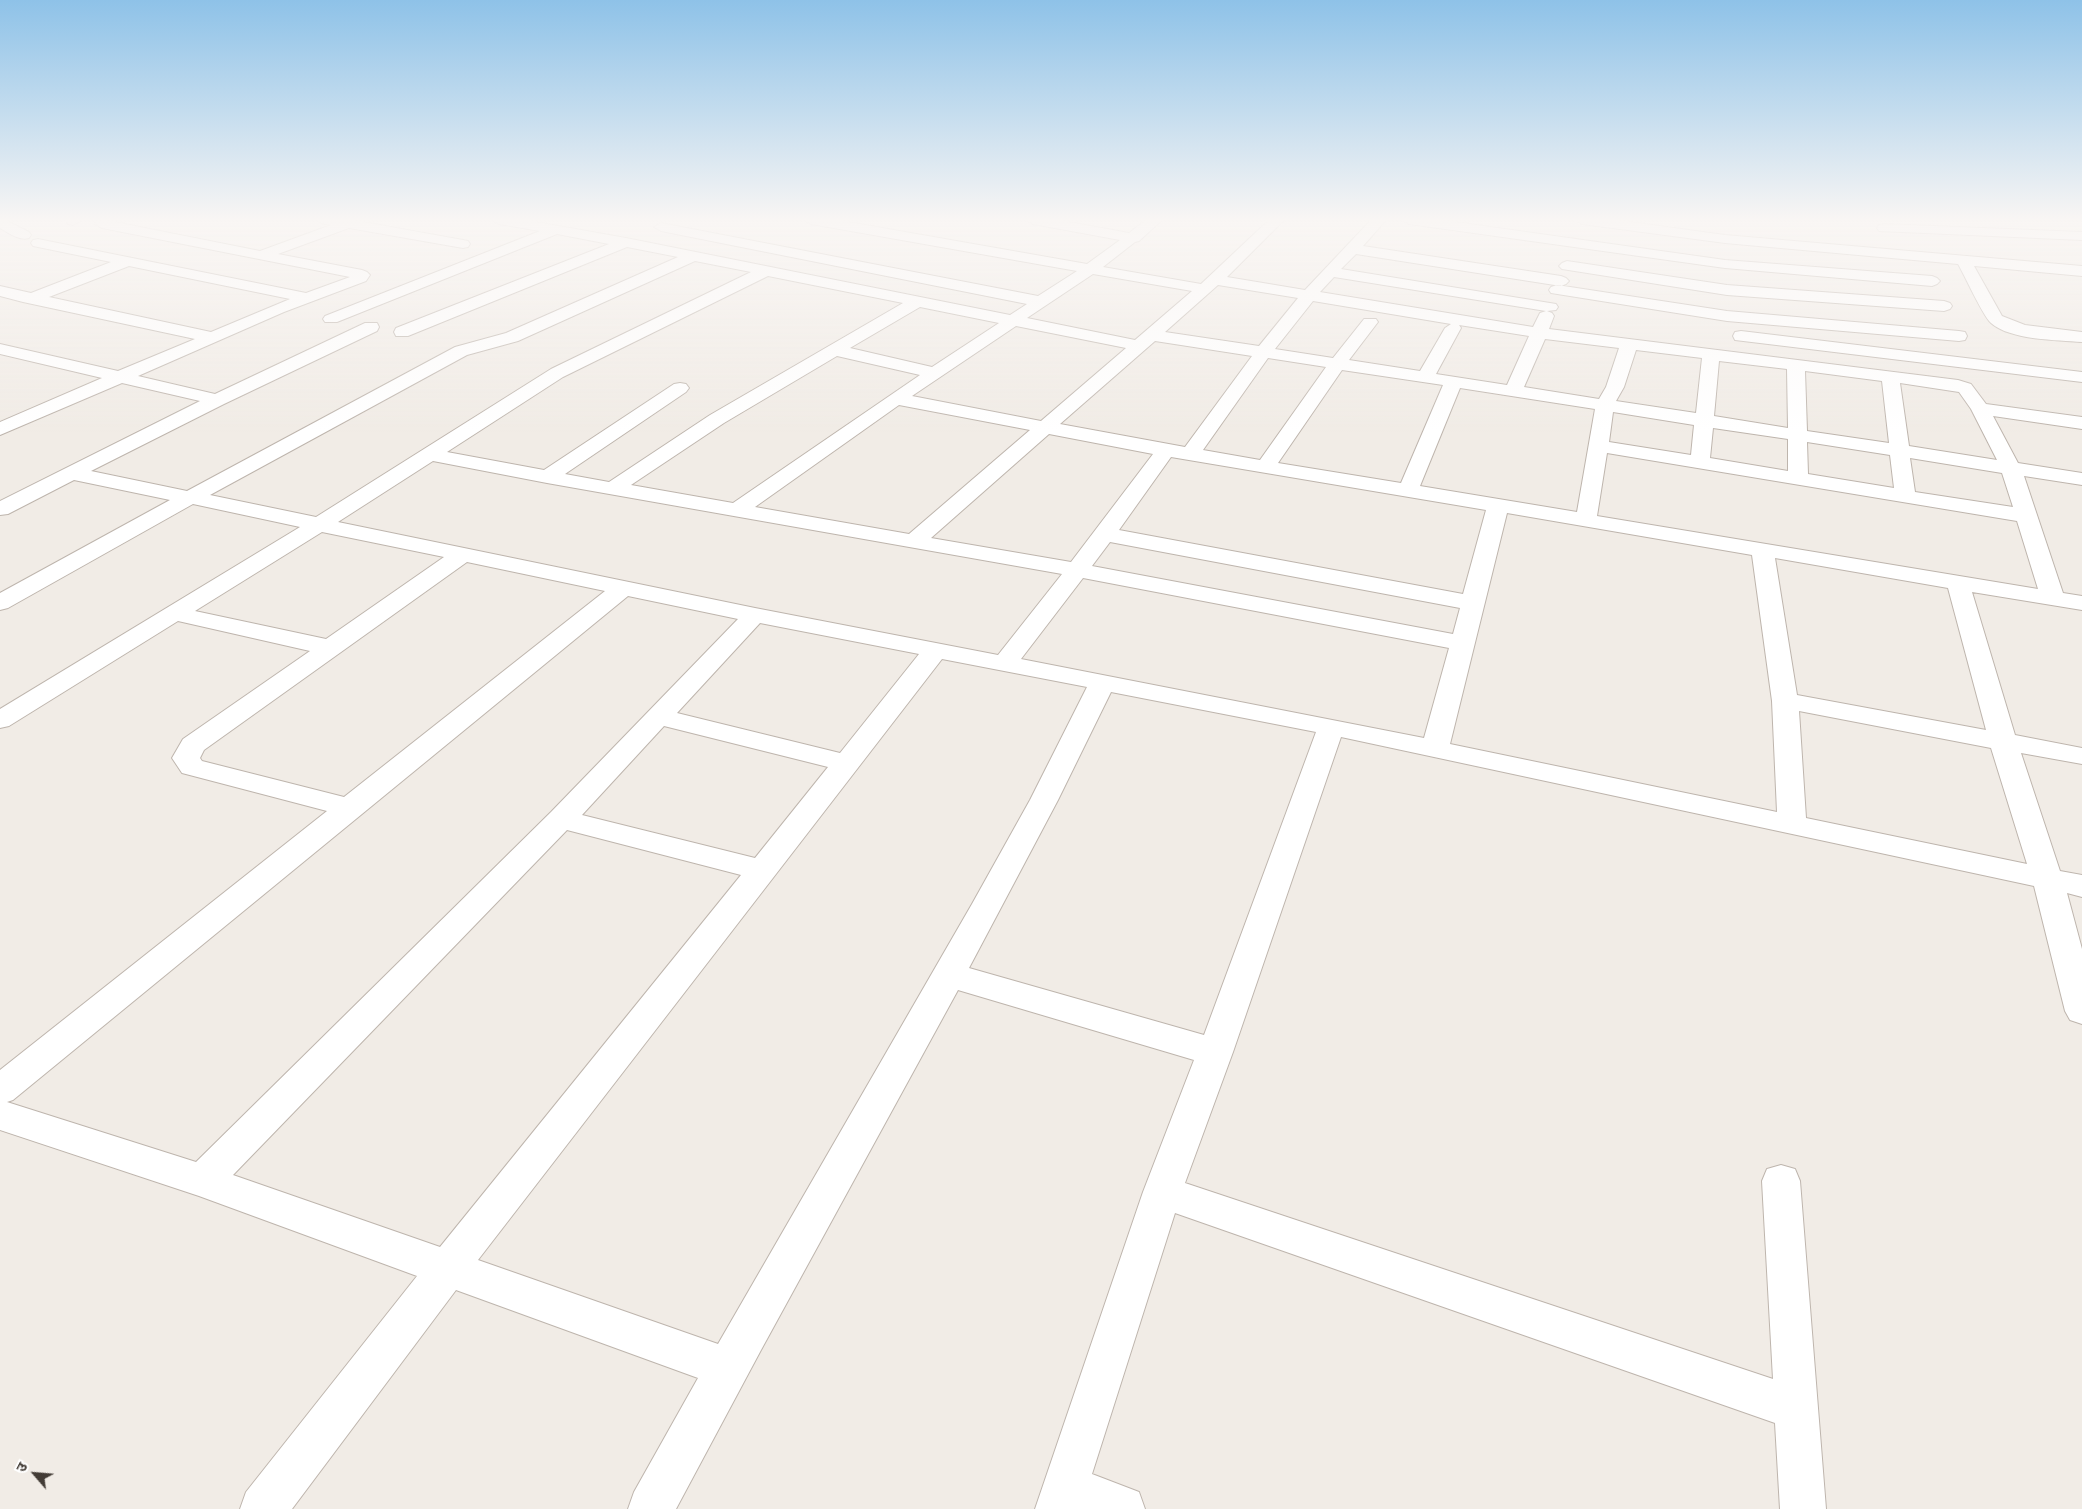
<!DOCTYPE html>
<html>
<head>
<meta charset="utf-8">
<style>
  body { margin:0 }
  #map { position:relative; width:2082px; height:1509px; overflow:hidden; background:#f1ece6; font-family:"Exo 2","Noto Sans Devanagari",sans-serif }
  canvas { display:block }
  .north { position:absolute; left:10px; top:1449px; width:50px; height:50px; -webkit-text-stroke:4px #fff; paint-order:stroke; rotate:297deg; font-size:14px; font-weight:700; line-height:20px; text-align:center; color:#433c36 }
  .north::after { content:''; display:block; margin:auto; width:18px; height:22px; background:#433c36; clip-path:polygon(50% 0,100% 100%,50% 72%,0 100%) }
</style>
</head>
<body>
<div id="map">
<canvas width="2082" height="1509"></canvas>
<div class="north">उ</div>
</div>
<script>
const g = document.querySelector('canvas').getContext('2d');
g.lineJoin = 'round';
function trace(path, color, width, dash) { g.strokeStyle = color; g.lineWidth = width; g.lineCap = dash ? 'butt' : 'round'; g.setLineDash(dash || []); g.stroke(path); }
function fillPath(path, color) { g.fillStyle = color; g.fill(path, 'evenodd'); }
const minor = new Path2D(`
  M 0,220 L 5,220 L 29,232 L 31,235 L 29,238 C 19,241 9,233 0,228 Z
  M 66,220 L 80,220 L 80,221 L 73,225 L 68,224 Z
  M 105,220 L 260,251 L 331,225 L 321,223 L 319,220 L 352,220 L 463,240 L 468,241 L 470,244 L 468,247 L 463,248 L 349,228 L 278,254 L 362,270 L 367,272 L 370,275 L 366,281 L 284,312 L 138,376 L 215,394 L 365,323 L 377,323 L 379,327 L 377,331 L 224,404 L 91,471 L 187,491 L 455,347 L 506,333 L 678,257 L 627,247 L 408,336 L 396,336 L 394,332 L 396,328 L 609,244 L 557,234 L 337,322 L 325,322 L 323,319 L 325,316 L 540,231 L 499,224 L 492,220 L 525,220 L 626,238 L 1010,315 L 1027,304 L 661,231 L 654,227 L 661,223 L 1038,296 L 1077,271 L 811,224 L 804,220 L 837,220 L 1087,264 L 1120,240 L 1033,224 L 1026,220 L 1058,220 L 1129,233 L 1146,220 L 1162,220 L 1139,241 L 1135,242 L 1103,267 L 1201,284 L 1269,220 L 1284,220 L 1227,277 L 1305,290 L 1371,220 L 1386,220 L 1363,246 L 1561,276 L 1566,278 L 1569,281 L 1566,284 L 1561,286 L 1356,254 L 1341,269 L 1556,304 L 1558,307 L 1556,310 L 1547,311 L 1552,313 L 1554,316 L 1549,329 L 1958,380 L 1971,384 L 1986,404 L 2082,417 L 2082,429 L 1993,416 L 2018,463 L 2082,473 L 2082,485 L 2024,476 L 2063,593 L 2082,596 L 2082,610 L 1972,592 L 2015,735 L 2082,748 L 2082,764 L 2021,753 L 2060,871 L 2082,875 L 2082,897 L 2067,893 L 2082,949 L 2082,1024 L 2070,1020 L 2065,1011 L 2034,886 L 1341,737 L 1233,1052 L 1185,1183 L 1773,1379 L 1762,1181 L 1767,1169 L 1781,1165 L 1795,1169 L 1800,1181 L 1826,1509 L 1780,1509 L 1775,1423 L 1175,1213 L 1092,1474 L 1139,1492 L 1145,1509 L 1035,1509 L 1143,1192 L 1194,1060 L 958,990 L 761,1350 L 676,1509 L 628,1509 L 634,1492 L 698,1378 L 456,1290 L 292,1509 L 240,1509 L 246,1492 L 417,1276 L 199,1196 L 0,1130 L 0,1070 L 327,811 L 182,773 L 172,758 L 183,739 L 310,651 L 178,621 L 9,726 L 0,728 L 0,709 L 300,527 L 193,504 L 8,608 L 0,610 L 0,593 L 170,500 L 74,480 L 8,514 L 0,515 L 0,501 L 200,401 L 122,383 L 0,435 L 0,422 L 102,378 L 0,354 L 0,344 L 118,371 L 195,339 L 23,302 L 0,296 L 0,286 L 31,293 L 111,262 L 33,246 L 31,243 L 33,240 L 38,239 L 306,293 L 350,277 L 102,228 L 95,224 L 97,221 ZM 695,261 L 751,272 L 551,369 L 316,517 L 210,495 L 467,355 L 518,341 ZM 129,266 L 290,299 L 211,332 L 49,297 ZM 1093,274 L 1192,291 L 1135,340 L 1027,318 ZM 768,276 L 903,303 L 710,415 L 609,482 L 565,474 L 686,392 L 689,388 L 686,384 L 680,383 L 674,384 L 544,470 L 447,452 L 563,377 ZM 1334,277 L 1546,311 L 1540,313 L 1533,327 L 1320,292 ZM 1218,285 L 1298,298 L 1259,346 L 1165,332 ZM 1313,301 L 1451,324 L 1445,328 L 1420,371 L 1349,360 L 1378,322 L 1376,319 L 1364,319 L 1333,358 L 1275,349 ZM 920,307 L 999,323 L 932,367 L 850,348 ZM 1459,325 L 1529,336 L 1507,385 L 1436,374 L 1461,328 ZM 1016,326 L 1126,348 L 1041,421 L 912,396 ZM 1545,339 L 1619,348 L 1606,387 L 1599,399 L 1524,387 ZM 1155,341 L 1252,356 L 1185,447 L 1060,424 ZM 1636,350 L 1702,358 L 1696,413 L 1616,401 L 1624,387 ZM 837,356 L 920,375 L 733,503 L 631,485 L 724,423 ZM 1268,358 L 1326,367 L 1260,460 L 1203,450 ZM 1719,361 L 1787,369 L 1788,428 L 1714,416 ZM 1342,370 L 1443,385 L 1401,483 L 1278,463 ZM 1805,371 L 1882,381 L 1889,443 L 1807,431 ZM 1900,383 L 1959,392 L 1971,409 L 1997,460 L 1909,446 ZM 1460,388 L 1595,409 L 1577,512 L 1420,486 ZM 899,405 L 1030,430 L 909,534 L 755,507 ZM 1613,412 L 1694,425 L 1691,455 L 1609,442 ZM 1713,428 L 1788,439 L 1788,471 L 1710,458 ZM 1049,434 L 1153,454 L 1071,562 L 931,538 ZM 1807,442 L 1890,455 L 1894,488 L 1808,474 ZM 1607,453 L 2017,521 L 2038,589 L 1597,516 ZM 1171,457 L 1486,510 L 1463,594 L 1119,530 ZM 1910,458 L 2002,473 L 2013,507 L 1915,492 ZM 433,461 L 547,483 L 1062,574 L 998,655 L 755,608 L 338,522 ZM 1507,513 L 1752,555 L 1772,701 L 1777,812 L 1450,744 ZM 322,532 L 444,557 L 326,639 L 195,611 ZM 1110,542 L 1460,608 L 1453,634 L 1092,566 ZM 1775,558 L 1948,588 L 1986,730 L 1797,695 ZM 467,562 L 605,591 L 344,797 L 202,761 L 200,758 L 204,750 ZM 1083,578 L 1449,648 L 1424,738 L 1021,659 ZM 628,596 L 738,619 L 551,812 L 196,1162 L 7,1102 L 13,1100 ZM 760,623 L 919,654 L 840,753 L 677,713 ZM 942,659 L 1087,687 L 1030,800 L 972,904 L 718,1344 L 478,1260 ZM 1111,692 L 1316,732 L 1204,1035 L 969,968 L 1058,800 ZM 1799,711 L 1991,748 L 2027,864 L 1806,818 ZM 664,726 L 828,767 L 755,858 L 582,815 ZM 567,830 L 741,875 L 440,1247 L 233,1175 Z
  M 1402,220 L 1441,220 L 1725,260 L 1932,276 L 1937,278 L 1940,281 L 1937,284 L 1932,286 L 1725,268 L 1409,224 Z
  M 1575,220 L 1616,220 L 1725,235 L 2082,266 L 2082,276 L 1974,266 L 2002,316 L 2025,325 L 2082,332 L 2082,342 C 2057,340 2010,340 1991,323 C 1983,316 1965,276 1958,264 L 1725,243 L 1582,224 Z
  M 1884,224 L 2082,232 L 2082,240 L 1879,231 L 1877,228 L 1879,225 Z
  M 1567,261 L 1727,285 L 1944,301 L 1950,303 L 1952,306 L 1950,309 L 1944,311 L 1727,295 L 1562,269 L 1559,266 L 1562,263 Z
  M 1557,285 L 1727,311 L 1959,331 L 1965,332 L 1967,336 L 1965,340 L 1959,341 L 1727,321 L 1551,293 L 1549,290 L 1551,287 Z
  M 1741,331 L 2082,372 L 2082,382 L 1735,340 L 1733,336 L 1735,332 Z`);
trace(minor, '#beb5ad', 2);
fillPath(minor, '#fff');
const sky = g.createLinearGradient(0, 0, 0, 432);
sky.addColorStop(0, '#8ec2e8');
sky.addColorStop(0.51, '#f9f6f4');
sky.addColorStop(1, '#f9f6f400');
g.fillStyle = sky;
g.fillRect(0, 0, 2082, 432);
</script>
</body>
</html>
